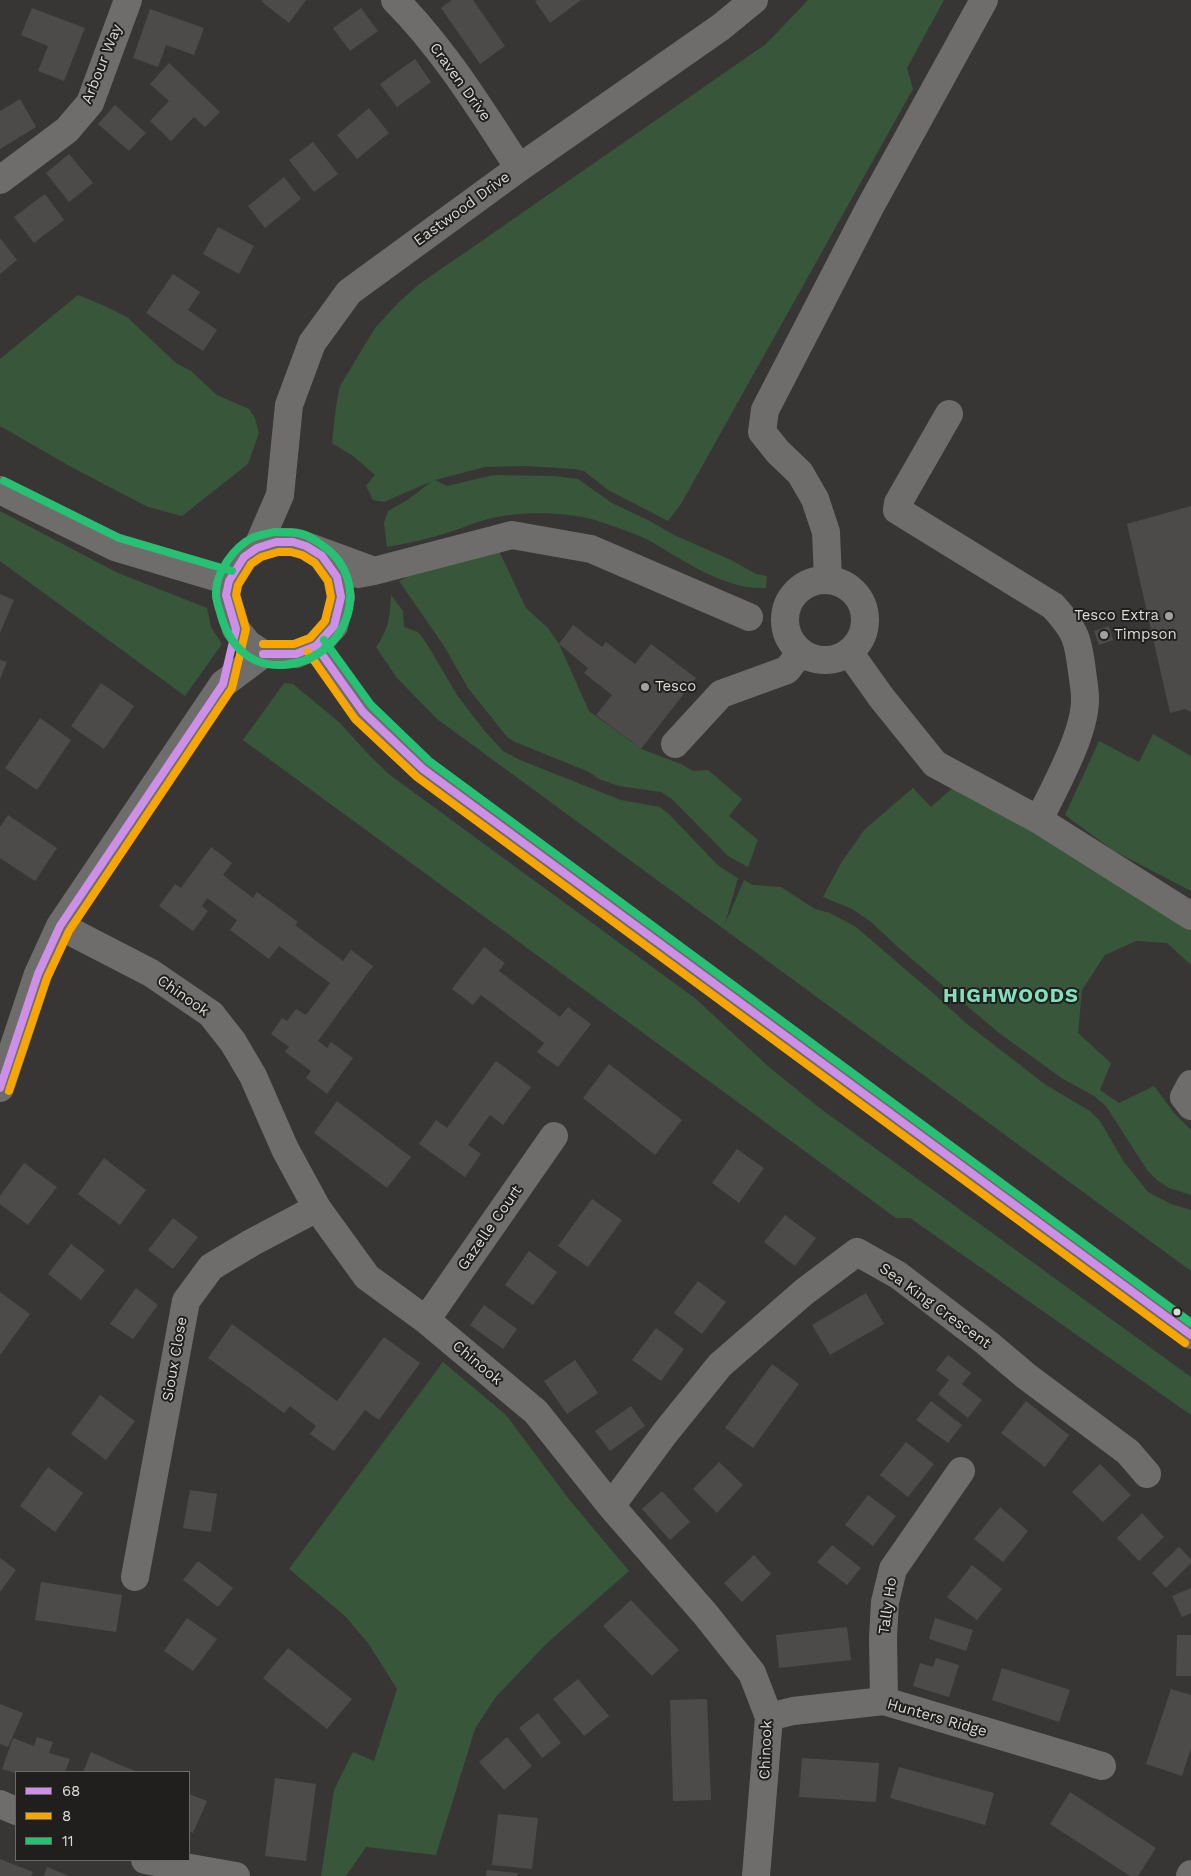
<!DOCTYPE html>
<html>
<head>
<meta charset="utf-8">
<style>
  body { margin:0 }
  #map { position:relative; width:1191px; height:1876px; overflow:hidden; background:#383634; font-family:"Work Sans",sans-serif }
  canvas { display:block }
  .legend { position:absolute; left:15px; top:1771px; width:175px; height:90px; box-sizing:border-box; background:#201f1d; border:1px solid #6c6a68; margin:0; padding:6px 9px; list-style:none; font-size:15px; color:#dddbd8 }
  .legend li { display:flex; align-items:center; gap:10px; height:25px }
  .legend b { width:25px; border:1px solid #6c6a68 }
</style>
</head>
<body>
<div id="map">
<canvas width="1191" height="1876"></canvas>
<ul class="legend">
<li><b style="height:6px;background:#ce8fe9"></b>68</li>
<li><b style="height:6px;background:#f7a600"></b>8</li>
<li><b style="height:6px;background:#26c172"></b>11</li>
</ul>
</div>
<script>
const g = document.querySelector('canvas').getContext('2d');
g.lineJoin = 'round';
function fillPath(path, color) { g.fillStyle = color; g.fill(path, 'evenodd'); }
function trace(path, color, width, dash) { g.strokeStyle = color; g.lineWidth = width; g.lineCap = dash ? 'butt' : 'round'; g.setLineDash(dash || []); g.stroke(path); }
function drawText(font, color, halo, rows, align = 'center') {
  g.font = font + ' "Work Sans",sans-serif'; g.lineWidth = 4; g.setLineDash([]); g.textBaseline = 'middle'; g.strokeStyle = halo; g.fillStyle = color; for (const [text, x, y, turn = 0] of rows) {
    g.save(); g.translate(x, y); g.rotate((+turn || 0) * Math.PI / 180); g.textAlign = isNaN(turn) ? turn : align; if (halo) g.strokeText(text, 0, 0); g.fillText(text, 0, 0); g.restore();
  }
}
fillPath(new Path2D(`
  M 808,0 L 944,0 L 907,68 L 913,89 L 681,504 L 668,521 L 608,490 L 584,471 L 574,469 L 526,466 L 485,467 L 435,480 L 447,486 L 493,475 L 554,476 L 578,479 L 612,503 L 650,521 L 674,535 L 731,560 L 756,574 L 767,576 L 766,588 C 725,590 686,562 652,542 C 635,533 613,526 595,520 C 567,512 526,511 497,517 C 480,520 466,527 450,532 C 429,539 408,543 387,547 L 384,523 L 388,511 L 409,499 L 432,481 L 384,502 L 373,500 L 366,486 L 375,475 L 353,456 L 332,443 L 336,406 L 340,386 L 375,328 L 398,303 L 418,285 L 766,44 Z
  M 78,295 L 105,306 L 127,317 L 176,363 L 191,371 L 217,395 L 249,409 L 255,418 L 259,433 L 248,464 L 182,516 L 148,507 L 73,468 L 0,426 L 0,359 Z
  M 0,511 L 118,573 L 207,608 L 211,627 L 222,644 L 185,696 L 0,561 Z
  M 499,551 L 526,608 L 548,628 L 559,644 L 589,711 L 641,749 L 681,764 L 693,771 L 708,770 L 742,799 L 729,816 L 758,840 L 748,867 L 728,856 L 672,799 L 661,792 L 619,786 L 599,779 L 589,772 L 515,742 L 507,737 L 468,688 L 444,646 L 399,581 L 413,574 Z
  M 391,595 L 403,611 L 404,627 L 418,632 L 427,644 L 457,695 L 483,729 L 503,751 L 520,760 L 621,800 L 660,807 L 669,814 L 709,856 L 720,867 L 738,878 L 725,924 L 744,880 L 753,885 L 781,887 L 815,909 L 830,913 L 856,927 L 933,993 L 967,1024 L 1046,1085 L 1090,1111 L 1100,1121 L 1124,1162 L 1148,1192 L 1171,1204 L 1191,1210 L 1191,1271 L 437,719 L 397,678 L 376,647 C 389,629 390,616 391,595 Z
  M 284,683 L 293,684 L 340,723 L 370,756 L 390,775 L 696,999 L 768,1066 L 817,1106 L 1191,1377 L 1191,1415 L 910,1218 L 896,1218 L 243,740 Z
  M 1153,734 L 1191,756 L 1191,891 L 1114,851 L 1065,815 L 1099,741 L 1139,762 Z
  M 956,785 L 1191,925 L 1191,965 L 1167,943 L 1136,941 L 1105,955 L 1082,990 L 1078,1033 L 1111,1063 L 1100,1090 L 1119,1103 L 1154,1086 L 1174,1113 L 1191,1130 L 1191,1195 L 1169,1188 L 1158,1181 L 1147,1170 L 1106,1106 L 1094,1096 L 1063,1079 L 999,1033 L 900,949 L 870,921 L 852,909 L 823,897 L 841,863 L 865,829 L 913,788 L 931,807 Z
  M 443,1362 L 506,1415 L 568,1498 L 629,1571 L 546,1644 L 495,1698 L 475,1729 L 436,1855 L 366,1847 L 346,1876 L 321,1876 L 334,1790 L 353,1752 L 374,1761 L 397,1689 L 368,1643 L 345,1616 L 289,1569 Z`), '#385639');
fillPath(new Path2D(`
  M 263,0 L 306,0 L 289,23 L 262,2 Z
  M 452,0 L 473,0 L 505,46 L 480,64 L 441,8 Z
  M 537,0 L 581,0 L 550,23 L 535,1 Z
  M 32,8 L 85,28 L 64,81 L 38,71 L 48,46 L 21,35 Z
  M 361,8 L 378,31 L 350,51 L 333,28 Z
  M 150,9 L 204,28 L 194,55 L 166,45 L 158,67 L 133,58 Z
  M 415,59 L 431,82 L 397,107 L 380,84 Z
  M 169,63 L 220,112 L 205,127 L 194,117 L 171,141 L 150,121 L 169,101 L 150,84 Z
  M 20,99 L 36,127 L 0,149 L 0,111 Z
  M 115,105 L 146,133 L 129,151 L 98,124 Z
  M 369,108 L 389,133 L 357,159 L 337,135 Z
  M 313,142 L 338,174 L 314,192 L 289,160 Z
  M 69,154 L 93,183 L 69,202 L 46,173 Z
  M 284,177 L 301,199 L 265,228 L 248,206 Z
  M 45,194 L 64,220 L 34,243 L 14,217 Z
  M 218,227 L 254,246 L 239,274 L 203,254 Z
  M 0,238 L 17,260 L 0,274 Z
  M 173,274 L 200,292 L 188,310 L 217,330 L 203,351 L 146,313 Z
  M 1191,506 L 1191,712 L 1185,709 L 1170,713 L 1127,524 Z
  M 0,594 L 14,600 L 0,633 Z
  M 573,625 L 602,647 L 606,642 L 635,664 L 651,644 L 696,678 L 641,749 L 596,715 L 612,695 L 584,673 L 588,668 L 559,644 Z
  M 1109,626 L 1113,640 L 1099,645 L 1094,631 Z
  M 0,660 L 7,662 L 0,679 Z
  M 101,683 L 134,706 L 104,749 L 71,726 Z
  M 40,718 L 71,740 L 37,790 L 5,768 Z
  M 8,815 L 57,848 L 35,881 L 0,858 L 0,827 Z
  M 211,847 L 232,863 L 223,875 L 253,898 L 257,892 L 298,922 L 295,925 L 343,961 L 351,950 L 373,966 L 318,1041 L 327,1048 L 331,1042 L 353,1058 L 327,1094 L 306,1078 L 311,1071 L 285,1052 L 289,1047 L 271,1034 L 282,1018 L 287,1021 L 296,1009 L 306,1015 L 330,983 L 279,946 L 269,959 L 230,930 L 237,920 L 207,898 L 202,906 L 208,911 L 193,931 L 159,906 L 175,884 L 181,888 Z
  M 484,947 L 505,963 L 499,971 L 560,1017 L 568,1007 L 591,1024 L 558,1067 L 537,1052 L 544,1043 L 481,995 L 473,1005 L 452,989 Z
  M 496,1061 L 531,1087 L 503,1125 L 490,1115 L 468,1145 L 481,1154 L 465,1177 L 419,1144 L 436,1120 L 447,1128 Z
  M 609,1064 L 682,1120 L 655,1155 L 583,1098 Z
  M 337,1101 L 411,1157 L 387,1188 L 314,1133 Z
  M 737,1149 L 764,1168 L 739,1203 L 712,1183 Z
  M 104,1158 L 146,1190 L 120,1225 L 78,1194 Z
  M 24,1163 L 57,1187 L 28,1225 L 0,1204 L 0,1196 Z
  M 592,1199 L 622,1220 L 588,1267 L 558,1246 Z
  M 785,1215 L 816,1238 L 795,1266 L 764,1242 Z
  M 173,1218 L 198,1237 L 173,1269 L 148,1250 Z
  M 71,1244 L 105,1270 L 81,1300 L 48,1274 Z
  M 529,1251 L 557,1272 L 533,1305 L 505,1285 Z
  M 698,1281 L 726,1302 L 702,1334 L 674,1313 Z
  M 136,1288 L 158,1305 L 133,1339 L 110,1324 Z
  M 0,1292 L 30,1314 L 0,1355 Z
  M 866,1293 L 884,1324 L 830,1355 L 812,1325 Z
  M 484,1305 L 517,1329 L 503,1349 L 470,1325 Z
  M 232,1324 L 337,1401 L 384,1337 L 420,1363 L 379,1420 L 365,1410 L 334,1451 L 310,1434 L 316,1426 L 290,1406 L 284,1413 L 208,1358 Z
  M 656,1328 L 684,1349 L 661,1381 L 632,1360 Z
  M 948,1355 L 971,1373 L 962,1384 L 982,1400 L 968,1418 L 938,1394 L 949,1380 L 936,1370 Z
  M 575,1360 L 598,1393 L 567,1414 L 544,1381 Z
  M 772,1364 L 799,1384 L 753,1448 L 725,1428 Z
  M 100,1395 L 135,1421 L 106,1460 L 71,1434 Z
  M 931,1401 L 962,1425 L 948,1443 L 916,1420 Z
  M 1026,1401 L 1069,1435 L 1045,1467 L 1001,1433 Z
  M 631,1406 L 645,1426 L 610,1451 L 595,1431 Z
  M 906,1442 L 934,1464 L 908,1497 L 880,1475 Z
  M 719,1462 L 743,1485 L 717,1513 L 693,1489 Z
  M 1100,1464 L 1131,1495 L 1103,1522 L 1072,1492 Z
  M 48,1467 L 83,1493 L 55,1532 L 20,1506 Z
  M 190,1490 L 217,1494 L 211,1532 L 183,1528 Z
  M 662,1491 L 690,1522 L 670,1540 L 642,1509 Z
  M 868,1495 L 896,1516 L 873,1546 L 845,1525 Z
  M 1000,1507 L 1028,1531 L 1003,1562 L 974,1539 Z
  M 1142,1513 L 1164,1537 L 1139,1561 L 1117,1538 Z
  M 832,1545 L 861,1568 L 847,1585 L 817,1562 Z
  M 1179,1547 L 1191,1559 L 1191,1563 L 1166,1588 L 1152,1573 Z
  M 754,1555 L 771,1574 L 742,1602 L 724,1583 Z
  M 0,1558 L 16,1570 L 0,1592 Z
  M 198,1561 L 233,1588 L 218,1607 L 183,1580 Z
  M 972,1565 L 1002,1589 L 977,1620 L 947,1597 Z
  M 41,1582 L 122,1595 L 116,1632 L 35,1620 Z
  M 1191,1588 L 1191,1613 L 1182,1617 L 1172,1596 Z
  M 631,1600 L 679,1650 L 652,1676 L 603,1626 Z
  M 187,1618 L 217,1639 L 193,1671 L 164,1651 Z
  M 935,1618 L 973,1630 L 966,1651 L 929,1639 Z
  M 847,1627 L 851,1660 L 779,1668 L 776,1635 Z
  M 1177,1635 L 1191,1635 L 1191,1676 L 1176,1676 Z
  M 288,1648 L 352,1699 L 327,1729 L 263,1678 Z
  M 936,1658 L 959,1665 L 949,1697 L 913,1686 L 920,1663 L 933,1667 Z
  M 1002,1668 L 1070,1690 L 1059,1722 L 992,1700 Z
  M 578,1679 L 609,1716 L 584,1736 L 553,1699 Z
  M 1171,1689 L 1191,1695 L 1191,1748 L 1182,1776 L 1146,1764 Z
  M 707,1699 L 711,1800 L 673,1801 L 670,1700 Z
  M 0,1704 L 23,1713 L 8,1747 L 0,1744 Z
  M 538,1713 L 561,1743 L 542,1758 L 519,1728 Z
  M 37,1737 L 53,1742 L 49,1753 L 70,1759 L 65,1772 L 16,1773 L 2,1769 L 13,1738 L 34,1746 Z
  M 507,1737 L 532,1766 L 504,1790 L 479,1762 Z
  M 91,1752 L 120,1765 L 138,1772 L 83,1772 Z
  M 802,1758 L 879,1763 L 876,1802 L 799,1797 Z
  M 899,1767 L 994,1793 L 985,1825 L 890,1798 Z
  M 275,1778 L 316,1784 L 306,1861 L 265,1856 Z
  M 1070,1792 L 1156,1848 L 1138,1876 L 1130,1876 L 1050,1824 Z
  M 189,1794 L 207,1801 L 193,1833 L 189,1831 Z
  M 498,1814 L 538,1818 L 532,1869 L 492,1865 Z
  M 0,1859 L 33,1872 L 31,1876 L 0,1876 Z
  M 47,1867 L 69,1876 L 44,1876 Z
  M 487,1870 L 518,1873 L 517,1876 L 486,1876 Z`), '#4d4b4a');
trace(new Path2D(`
  M 395,0 C 444,49 481,110 519,168
  M 0,180 L 67,130 L 90,103 L 128,0
  M 949,414 L 898,503 L 897,510 L 1053,606 C 1076,631 1078,639 1082,671 C 1083,680 1085,689 1085,698 C 1086,733 1054,788 1039,820
  M 0,490 L 115,547 L 229,581
  M 306,546 L 322,556 L 337,577 L 341,597 L 334,626 L 316,646 L 296,654 L 263,654 L 248,644 L 236,629 L 226,595 L 229,581 L 244,557 L 257,548 L 276,542 L 293,542 L 306,546 L 374,571
  M 257,548 L 280,495 L 289,405 L 312,343 L 349,292 L 519,168 L 721,27 L 754,0
  M 358,574 L 374,571 L 512,535 L 591,549 L 749,617
  M 828,579 L 826,532 L 815,499 L 800,473 L 778,452 L 762,432 L 765,410 L 870,207 L 984,0
  M785 620a40 40 0 1 1 80 0a40 40 0 1 1-80 0Z
  M 316,646 L 363,712 L 423,769 L 1191,1335
  M 849,652 L 881,697 L 935,764 L 1039,820 L 1191,916
  M 675,744 L 721,694 L 787,670 L 801,652
  M 60,926 L 151,973 L 211,1014 L 233,1042 L 253,1076 L 285,1149 L 317,1208 L 367,1277 L 426,1320 L 536,1412 L 611,1506 L 706,1615 L 752,1673 L 769,1717 L 756,1876
  M 1191,1084 L 1184,1097 L 1191,1106
  M 0,1088 L 38,974 L 60,926 L 223,684 L 263,654
  M 426,1320 L 554,1136
  M 611,1506 L 665,1433 L 720,1365 L 804,1292 L 857,1252 L 898,1275 L 987,1343 L 1026,1376 L 1128,1452 L 1147,1474
  M 135,1577 L 186,1301 L 211,1267 L 251,1243 L 317,1208
  M 884,1701 L 883,1637 L 885,1602 L 893,1569 L 961,1471
  M 769,1717 L 793,1711 L 884,1701 L 1102,1766
  M 0,1804 L 16,1811
  M 145,1860 L 236,1876
  M 1190,1876 L 1191,1874`), '#6e6d6b', 28);
trace(new Path2D(`
  M 316,646 L 363,712 L 423,769 L 1191,1335
  M 0,1088 L 38,974 L 60,926 L 223,684 L 236,629 L 226,595 L 229,581 L 244,557 L 257,548 L 276,542 L 293,542 L 306,546 L 322,556 L 337,577 L 341,597 L 334,626 L 316,646 L 296,654 L 263,654`), '#ce8fe9', 8);
trace(new Path2D(`
  M 308,652 L 355,719 L 417,777 L 1185,1343
  M 9,1091 L 47,978 L 69,931 L 232,688 L 246,629 L 236,595 L 238,585 L 251,564 L 261,557 L 278,552 L 291,552 L 302,555 L 315,563 L 328,581 L 331,597 L 325,621 L 310,638 L 294,644 L 263,644`), '#f7a600', 8);
trace(new Path2D(`
  M 4,481 L 119,538 L 232,571
  M 274,532 C 267,534 259,535 252,538 C 234,547 216,572 216,593 C 216,599 218,606 220,612 C 228,643 248,667 283,665 C 347,661 376,582 322,545 C 316,541 310,536 302,534 C 294,532 285,532 276,532
  M 324,640 L 371,705 L 429,761 L 1191,1323`), '#26c172', 8);
for (const [x, y, r, color] of [
  [1169,616,5,"#a3a19f"],
  [1104,635,5,"#a3a19f"],
  [645,687,5,"#a3a19f"],
  [1177,1312,4.5,"#dddbd8"]
]) { const dot = new Path2D(); dot.arc(x, y, r, 0, 2 * Math.PI); g.fillStyle = color; g.fill(dot); trace(dot, '#201f1d', 2); }
drawText('15px', '#dddbd8', '#201f1d', [
  ["Arbour Way",102,64,-68],
  ["Craven Drive",460,82,54],
  ["Eastwood Drive",462,209,-36],
  ["Chinook",183,996,35],
  ["Gazelle Court",490,1228,-55],
  ["Sea King Crescent",935,1306,36],
  ["Sioux Close",175,1359,-80],
  ["Chinook",477,1363,40],
  ["Tally Ho",888,1606,-82],
  ["Hunters Ridge",937,1718,16],
  ["Chinook",766,1750,-88]
]);
drawText('15px', '#dddbd8', '#201f1d', [
  ["Tesco Extra",1159,616,"right"],
  ["Timpson",1114,635],
  ["Tesco",655,687]
], 'left');
g.letterSpacing = '1px';
drawText('bold 20px', '#84dfbf', '#201f1d', [
  ["HIGHWOODS",1011,996]
]);
g.letterSpacing = '0px';
</script>
</body>
</html>
